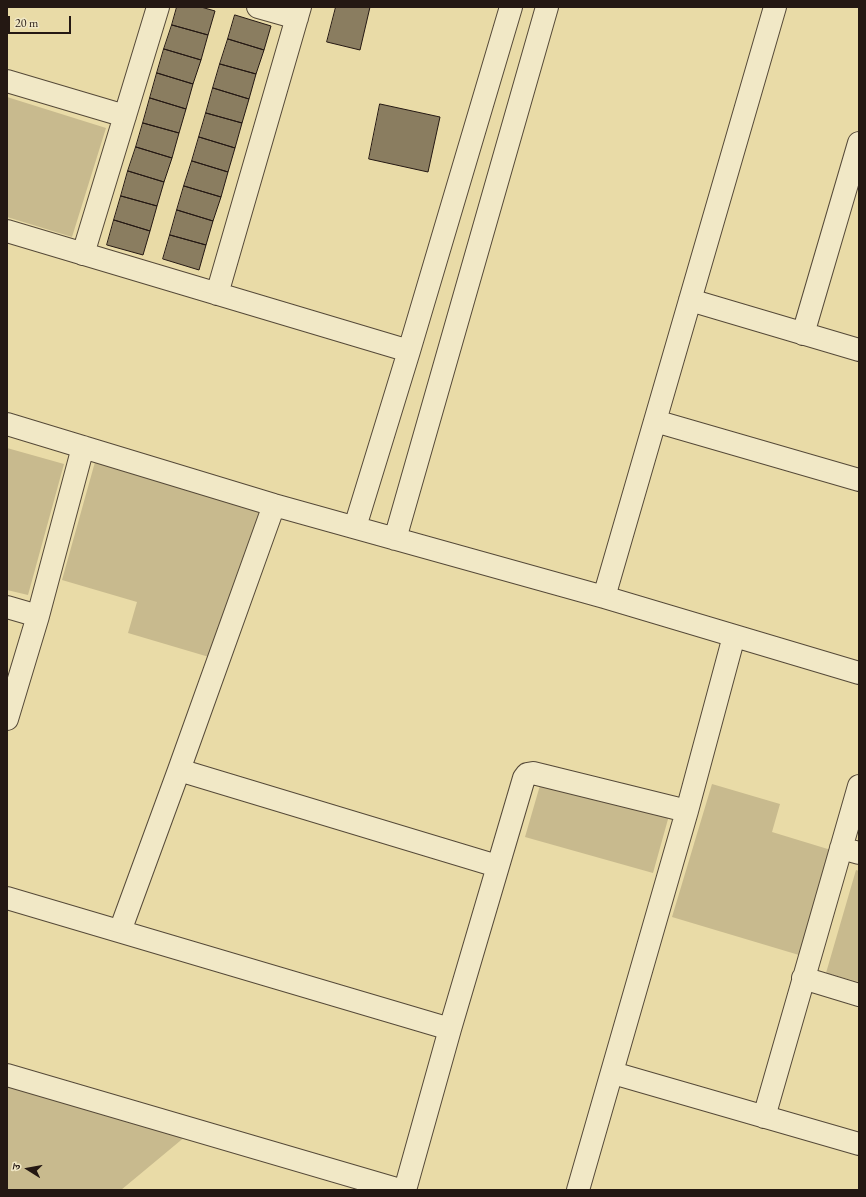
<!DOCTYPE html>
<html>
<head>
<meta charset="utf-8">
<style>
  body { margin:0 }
  #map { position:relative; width:866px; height:1197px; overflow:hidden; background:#e9dba7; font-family:"EB Garamond","Noto Serif Devanagari",serif }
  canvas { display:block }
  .frame { position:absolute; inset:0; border:8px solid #241813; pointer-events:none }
  .north { position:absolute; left:8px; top:1149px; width:40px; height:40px; -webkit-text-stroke:3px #f1e8c6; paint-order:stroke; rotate:281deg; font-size:11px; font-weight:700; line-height:16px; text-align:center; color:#241813 }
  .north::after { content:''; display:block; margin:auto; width:14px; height:18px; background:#241813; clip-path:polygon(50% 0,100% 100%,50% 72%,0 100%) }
  .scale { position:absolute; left:8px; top:16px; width:63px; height:18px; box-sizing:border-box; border:2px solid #241813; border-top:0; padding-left:5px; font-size:12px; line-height:14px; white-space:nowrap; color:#241813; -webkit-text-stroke:3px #f1e8c6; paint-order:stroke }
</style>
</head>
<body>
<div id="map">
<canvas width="866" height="1197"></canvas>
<div class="frame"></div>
<div class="north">उ</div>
<div class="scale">20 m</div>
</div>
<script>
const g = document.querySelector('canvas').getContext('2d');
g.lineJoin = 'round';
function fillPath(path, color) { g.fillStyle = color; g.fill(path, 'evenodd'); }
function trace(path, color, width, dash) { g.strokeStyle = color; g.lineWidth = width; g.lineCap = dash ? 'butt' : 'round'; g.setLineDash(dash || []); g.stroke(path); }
fillPath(new Path2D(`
  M 7,97 L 106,128 L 72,237 L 7,217 Z
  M 7,448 L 64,464 L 28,595 L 7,590 Z
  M 95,462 L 262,512 L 209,657 L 128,633 L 137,602 L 62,580 Z
  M 543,775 L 670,812 L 653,873 L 525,837 Z
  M 712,784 L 780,804 L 772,832 L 831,850 L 799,955 L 672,917 Z
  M 856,870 L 859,871 L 859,982 L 826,973 Z
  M 7,1086 L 186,1136 L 121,1190 L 7,1190 Z`), '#c8ba8e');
const building = new Path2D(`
  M 177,7 L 201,7 L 215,11 L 208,35 L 172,25 Z
  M 336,7 L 370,7 L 360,50 L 327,42 Z
  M 235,15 L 271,26 L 264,50 L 228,39 Z
  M 172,25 L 208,35 L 201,60 L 164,49 Z
  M 228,39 L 264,50 L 256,74 L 220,64 Z
  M 164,49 L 201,60 L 193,84 L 157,73 Z
  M 220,64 L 256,74 L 249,99 L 213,88 Z
  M 157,73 L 193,84 L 186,109 L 150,98 Z
  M 213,88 L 249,99 L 242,123 L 206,113 Z
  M 150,98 L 186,109 L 179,133 L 143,123 Z
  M 380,104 L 440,117 L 428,172 L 369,159 Z
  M 206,113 L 242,123 L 235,148 L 199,137 Z
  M 143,123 L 179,133 L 172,158 L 136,147 Z
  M 199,137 L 235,148 L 228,172 L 192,161 Z
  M 136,147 L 172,158 L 164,182 L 128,171 Z
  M 192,161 L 228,172 L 221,197 L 184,186 Z
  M 128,171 L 164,182 L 157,206 L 121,196 Z
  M 184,186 L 221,197 L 213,221 L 177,210 Z
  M 121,196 L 157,206 L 150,231 L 114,220 Z
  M 177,210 L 213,221 L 206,245 L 170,235 Z
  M 114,220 L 150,231 L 143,255 L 107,245 Z
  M 170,235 L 206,245 L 199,270 L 163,259 Z`);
fillPath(building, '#8a7d60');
trace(building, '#241813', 1);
const street = new Path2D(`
  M 258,7 L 297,18
  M 7,81 L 125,116
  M 7,231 L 409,351
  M 83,254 L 158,7
  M 217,294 L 300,7
  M 690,300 L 859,350
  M 803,334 L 859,143
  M 655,421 L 859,480
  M 7,424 L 274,505 L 604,597 L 859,673
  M 355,527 L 409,351 L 511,7
  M 395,539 L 547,7
  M 604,597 L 775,7
  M 7,607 L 38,616
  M 7,719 L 38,616 L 83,447
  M 179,770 L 497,866
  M 841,848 L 859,853
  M 7,898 L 450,1029
  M 120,931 L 179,770 L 274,505
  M 803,978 L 859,995
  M 613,1073 L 859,1144
  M 7,1075 L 400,1190
  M 764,1117 L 859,786
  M 405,1190 L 450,1029 L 524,778 L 527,774 L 533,773 L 687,811
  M 578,1190 L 687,811 L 734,636`);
trace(street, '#554938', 24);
trace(street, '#f1e8c6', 22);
</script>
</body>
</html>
